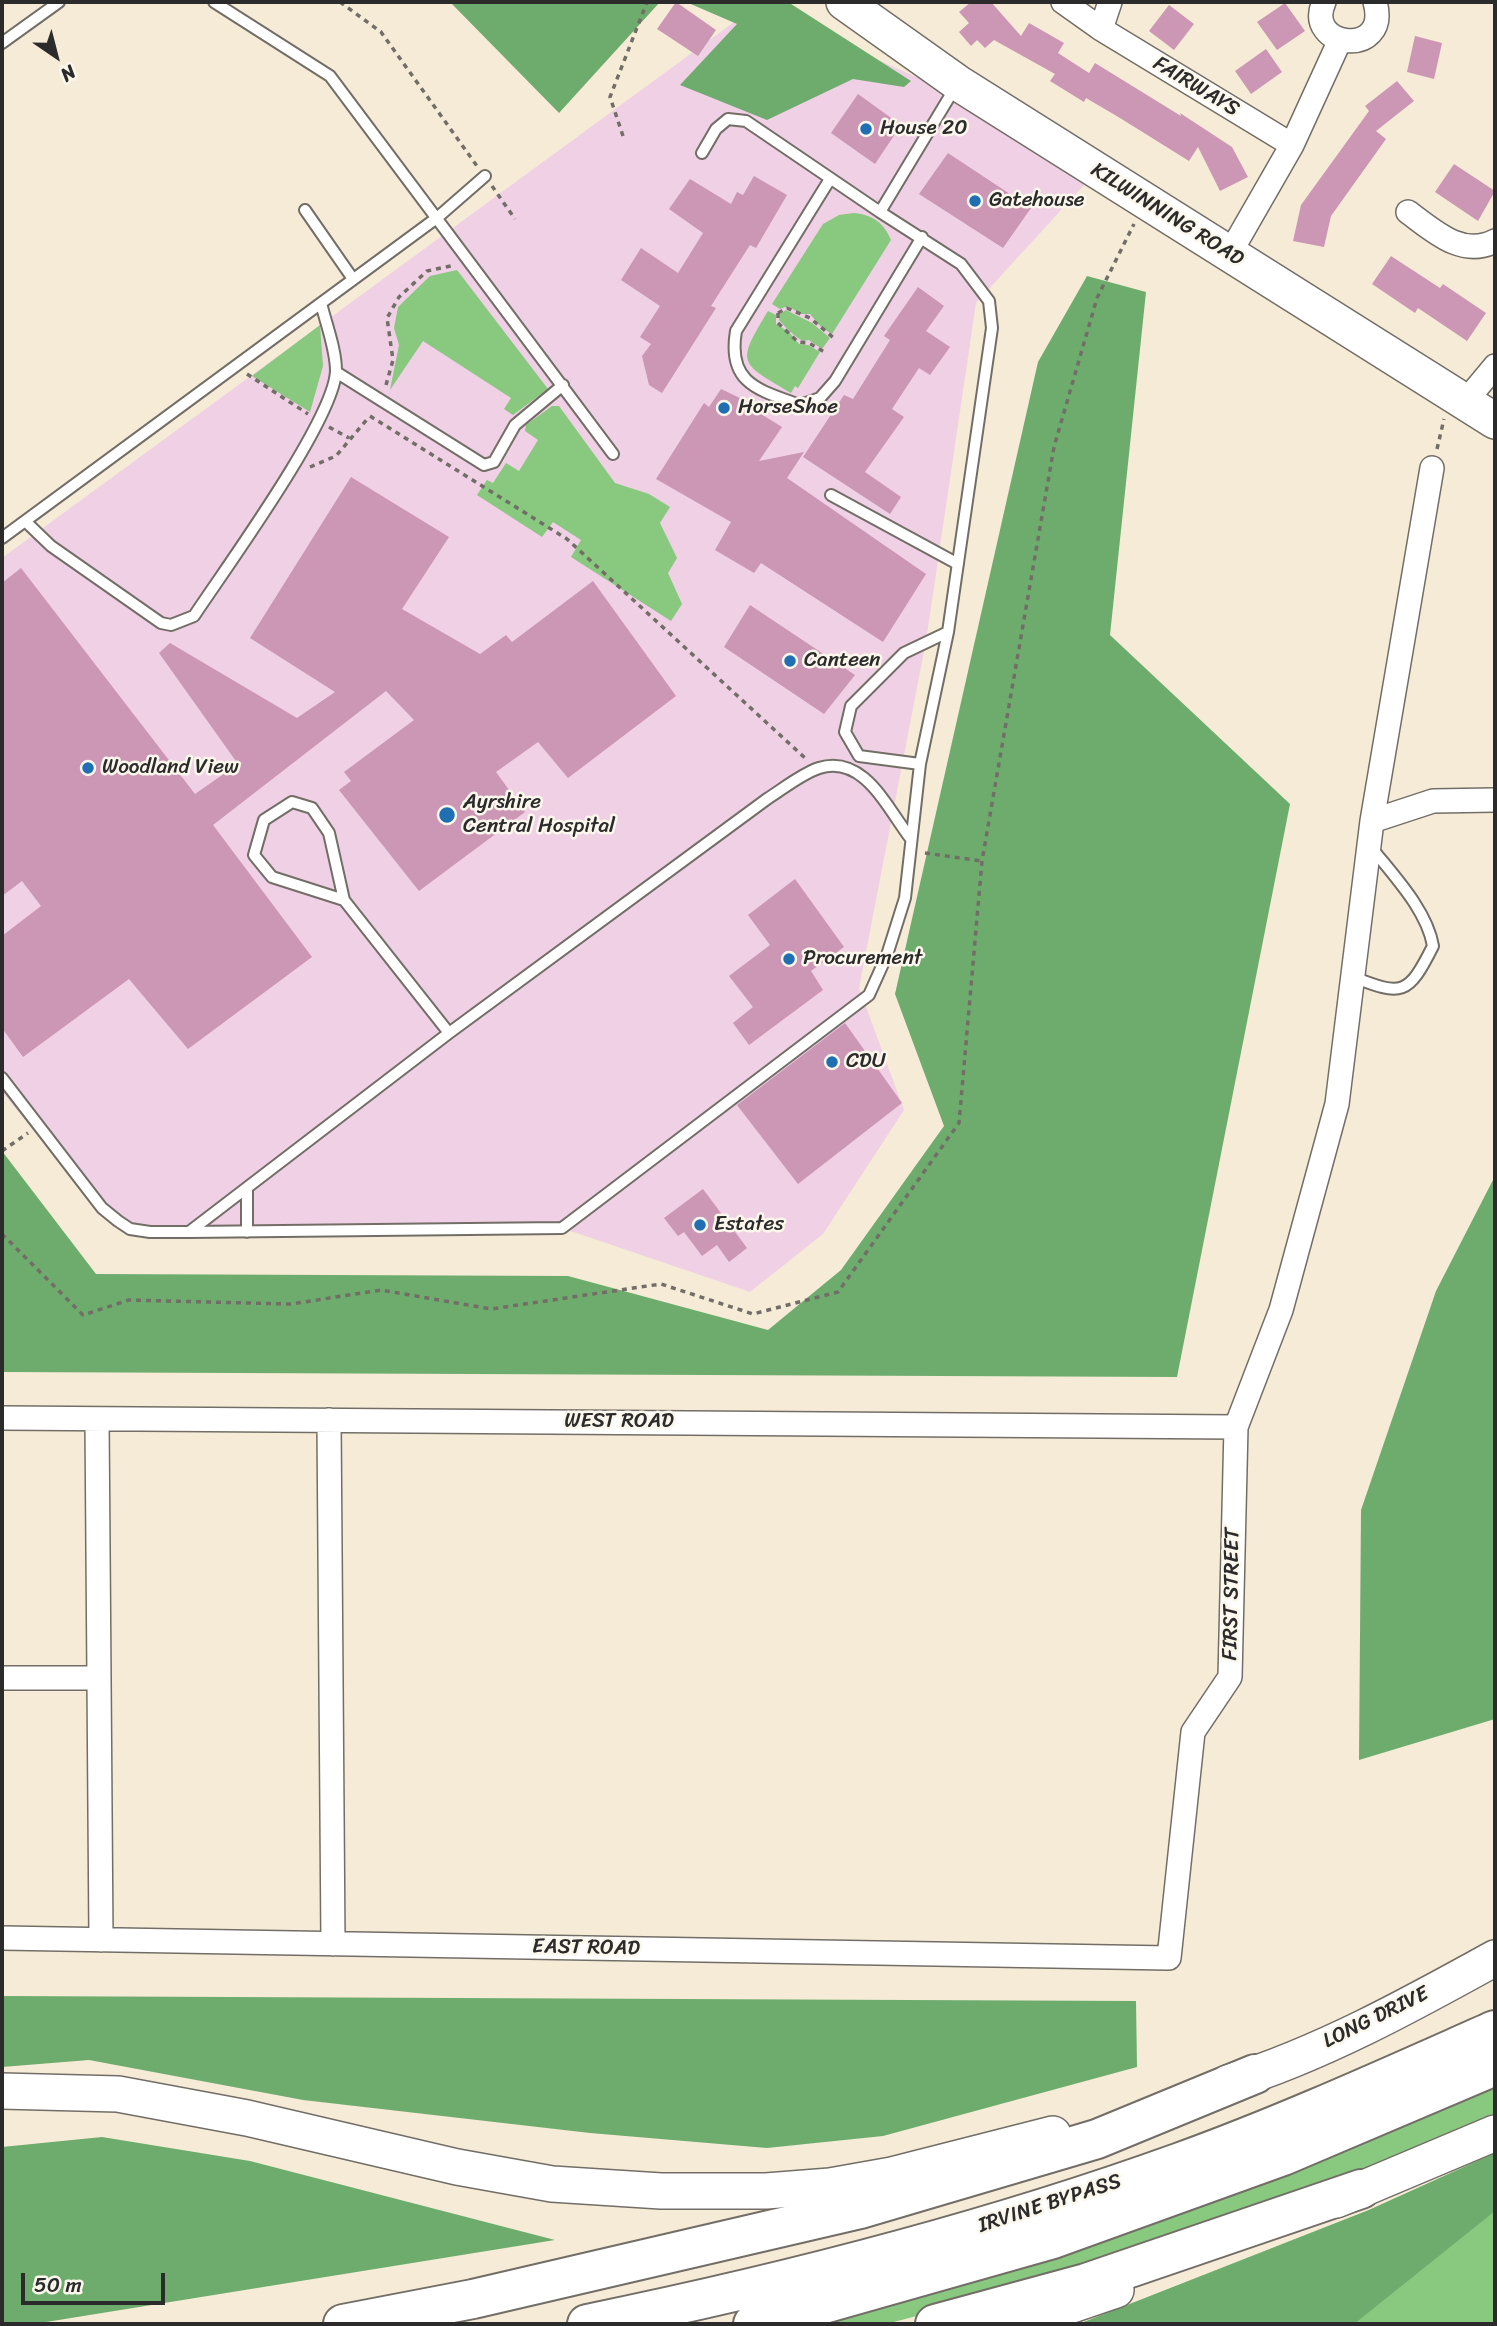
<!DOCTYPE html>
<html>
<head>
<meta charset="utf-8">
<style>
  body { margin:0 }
  #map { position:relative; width:1497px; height:2326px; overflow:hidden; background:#f6ebd7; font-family:Sriracha,sans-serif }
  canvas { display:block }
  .frame { position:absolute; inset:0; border:4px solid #2b2b2b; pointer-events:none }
  .north { position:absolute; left:21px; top:21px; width:70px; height:70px; -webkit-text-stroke:5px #fbf7ec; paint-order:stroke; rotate:145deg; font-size:19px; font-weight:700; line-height:28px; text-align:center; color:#2b2b2b }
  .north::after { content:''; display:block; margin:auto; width:24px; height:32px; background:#2b2b2b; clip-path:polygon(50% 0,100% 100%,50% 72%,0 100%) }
  .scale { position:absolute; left:21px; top:2273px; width:144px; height:32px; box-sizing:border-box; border:4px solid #2b2b2b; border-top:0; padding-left:9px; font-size:21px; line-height:24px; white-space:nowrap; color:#2b2b2b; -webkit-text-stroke:5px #fbf7ec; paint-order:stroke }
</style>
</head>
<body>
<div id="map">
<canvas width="1497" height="2326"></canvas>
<div class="frame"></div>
<div class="north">N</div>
<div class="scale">50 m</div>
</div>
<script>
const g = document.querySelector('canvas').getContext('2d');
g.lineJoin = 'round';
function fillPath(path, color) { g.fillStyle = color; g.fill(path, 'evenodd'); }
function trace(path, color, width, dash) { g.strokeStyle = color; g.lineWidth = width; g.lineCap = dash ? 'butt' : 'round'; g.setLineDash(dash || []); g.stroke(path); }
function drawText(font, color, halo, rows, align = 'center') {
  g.font = font + ' Sriracha,sans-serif'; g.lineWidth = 5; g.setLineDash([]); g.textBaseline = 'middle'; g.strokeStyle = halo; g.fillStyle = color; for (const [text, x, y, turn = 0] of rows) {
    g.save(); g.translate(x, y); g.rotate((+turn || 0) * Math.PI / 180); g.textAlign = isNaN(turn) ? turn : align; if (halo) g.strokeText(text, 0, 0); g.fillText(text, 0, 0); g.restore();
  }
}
fillPath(new Path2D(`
  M 756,6 L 1106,161 L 976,303 L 926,641 L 859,988 L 904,1110 L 823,1234 L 750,1292 L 562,1228 L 114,1227 L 2,1092 L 2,558 Z`), '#efd0e5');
fillPath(new Path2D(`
  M 854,213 C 873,215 884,223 891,240 L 832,334 L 821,327 L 810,314 L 801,314 L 788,306 L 780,309 L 772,304 L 823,224 L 839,215 Z
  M 457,270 L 548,389 L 513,415 L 504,409 L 511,398 L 423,341 L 390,390 L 399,345 L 394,328 L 398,307 L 430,276 Z
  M 786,310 L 812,323 L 830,338 L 822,349 L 809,340 L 803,341 C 795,337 785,327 779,320 L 780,314 Z
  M 768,311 L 776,315 L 776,324 L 789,332 L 799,344 L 808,345 L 820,352 L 798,388 L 795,386 L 791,393 C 739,362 736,364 768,311 Z
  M 320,325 L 323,366 L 310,412 L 252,376 Z
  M 552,406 L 559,406 L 615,483 L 649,494 L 670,507 L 660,523 L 677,558 L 668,573 L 682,604 L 671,621 L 571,557 L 581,540 L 553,522 L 542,537 L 477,495 L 487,480 L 493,483 L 506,463 L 519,471 L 538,440 L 525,431 L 526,425 Z
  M 1495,2083 L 1495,2118 L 1251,2215 L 989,2297 L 886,2324 L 821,2324 C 1046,2251 1284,2188 1495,2083 Z
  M 1495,2153 L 1495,2324 L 1079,2324 L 1369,2210 Z`), '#88c87f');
fillPath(new Path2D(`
  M 450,2 L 660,2 L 559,113 Z
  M 686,2 L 788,2 L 911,81 L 904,87 L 853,79 L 767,120 L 680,85 L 737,24 Z
  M 1087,276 L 1146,292 L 1110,635 L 1290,804 L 1177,1377 L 2,1372 L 2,1151 L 96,1274 L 568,1276 L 768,1330 L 841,1270 L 944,1126 L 895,994 L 1038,362 Z
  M 1495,1176 L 1495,1719 L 1359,1760 L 1361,1510 L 1436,1291 Z
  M 2,1996 L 1136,2001 L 1137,2067 L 883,2136 L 767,2148 L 590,2133 L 303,2100 L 89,2060 L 2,2067 Z
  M 102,2137 L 250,2161 L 555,2240 L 40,2323 L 2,2324 L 2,2147 Z
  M 1495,2153 L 1495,2211 L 1354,2324 L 1079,2324 L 1369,2210 Z`), '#6eac6e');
fillPath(new Path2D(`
  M 676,2 L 716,30 L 698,56 L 657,29 Z
  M 971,2 L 991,2 L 1021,36 L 1029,23 L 1064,43 L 1058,53 L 1089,73 L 1095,63 L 1181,116 L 1180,113 L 1232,147 L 1248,177 L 1220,191 L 1198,147 L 1189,161 L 1120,118 L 1086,98 L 1084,102 L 1050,81 L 1055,74 L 994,40 L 985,48 L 977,40 L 971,46 L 959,32 L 969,23 L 959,12 Z
  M 1285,3 L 1305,31 L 1277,50 L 1257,22 Z
  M 1169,5 L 1194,24 L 1174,50 L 1149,31 Z
  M 1415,36 L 1442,43 L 1434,79 L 1407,72 Z
  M 1266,49 L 1282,72 L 1251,94 L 1235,71 Z
  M 1397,81 L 1414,101 L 1376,131 L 1386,139 L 1331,216 L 1324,247 L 1293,241 L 1301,205 L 1369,111 L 1365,106 Z
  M 858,94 L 901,125 L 875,164 L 831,133 Z
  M 948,153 L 1031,208 L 1003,248 L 919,194 Z
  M 1454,164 L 1495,191 L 1478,221 L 1435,192 Z
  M 754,176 L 787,195 L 756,248 L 750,245 L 711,306 L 716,308 L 662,393 L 649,385 L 642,356 L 651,344 L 640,337 L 660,306 L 621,280 L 641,248 L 678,273 L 703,233 L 669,209 L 690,179 L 731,204 L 737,192 L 743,195 Z
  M 1391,256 L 1440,288 L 1443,284 L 1486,313 L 1467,341 L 1418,308 L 1415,313 L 1372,284 Z
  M 918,287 L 944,306 L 926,331 L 950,347 L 930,375 L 919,368 L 892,409 L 904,417 L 865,472 L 901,497 L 890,514 L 803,457 L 844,395 L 853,399 L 890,340 L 884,336 Z
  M 721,389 L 763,409 L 761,414 L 782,427 L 759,461 L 804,452 L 787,478 L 926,574 L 883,642 L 761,563 L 754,573 L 715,550 L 731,522 L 656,479 L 704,403 L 709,407 Z
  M 351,477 L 449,537 L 402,609 L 480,654 L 506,635 L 512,642 L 593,581 L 676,696 L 568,778 L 538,742 L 496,772 L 525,812 L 419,891 L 339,790 L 351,781 L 344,772 L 414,720 L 386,691 L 213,825 L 312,957 L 188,1049 L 129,979 L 23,1057 L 2,1028 L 2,936 L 41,906 L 22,881 L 2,896 L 2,583 L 21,568 L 195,794 L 238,764 L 159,653 L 170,643 L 297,718 L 335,692 L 250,638 Z
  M 750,605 L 855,675 L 824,714 L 724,647 Z
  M 795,879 L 844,947 L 811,971 L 823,990 L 749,1045 L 733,1023 L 753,1007 L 729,976 L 770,945 L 748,915 Z
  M 845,1023 L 902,1103 L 798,1184 L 737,1105 Z
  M 703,1189 L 747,1248 L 729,1262 L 717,1245 L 702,1256 L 684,1232 L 678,1236 L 664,1218 Z`), '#cc96b5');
const lane = new Path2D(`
  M 214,2 L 330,76 L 613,454
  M 2,43 L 59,2
  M 702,153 L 716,129 L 728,119 L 746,121 L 880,212
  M 830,179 L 736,331 C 727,384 759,390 800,405 L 820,398 L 835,381 L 922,237
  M 305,210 L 353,279
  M 336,372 L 484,465 L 494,462 L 515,425 L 563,385
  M 831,495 L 958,564
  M 25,521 L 51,546 L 161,623 L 171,625 L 194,616 C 225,569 334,420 336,371 C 336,349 326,324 321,303
  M 2,538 L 438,217 L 485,176
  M 920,764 L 859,756 L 845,732 L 851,706 L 904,653 L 948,632
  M 344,900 L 272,877 L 254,855 L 264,820 L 292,802 L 312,808 L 329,833 L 344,900 L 449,1033
  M 1353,977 C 1402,996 1408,996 1433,946 C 1427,910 1393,875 1371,847
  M 2,1078 L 102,1208 L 118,1221 L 130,1229 L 150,1232 L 189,1232 L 562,1228 L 869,995 L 887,955 L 905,898 L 920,764 L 948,632 L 992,328 L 989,301 L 961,264 L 880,212 L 956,86
  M 189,1232 L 449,1033 L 767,799 C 783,789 801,774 819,768 C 864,754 887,808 911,839
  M 247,1232 L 247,1188`);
const street = new Path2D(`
  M 1063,2 L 1101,29 L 1292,145
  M 1324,2 C 1303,48 1391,59 1375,2
  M 1101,29 L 1110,2
  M 1408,212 C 1434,231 1462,258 1495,241
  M 1230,253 L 1292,145 L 1340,40
  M 1465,402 L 1495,366
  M 1372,821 L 1432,468
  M 2,1418 L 1236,1427
  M 97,1419 L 101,1940
  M 329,1420 L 333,1944
  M 2,1678 L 99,1678
  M 2,1938 L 1169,1958 L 1193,1732 L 1230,1677 L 1236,1427 L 1281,1310 L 1337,1104 L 1372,821 L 1433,801 L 1495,800`);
const primary = new Path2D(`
  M 844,2 L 958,83 L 1495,421
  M 1228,2083 C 1321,2054 1410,2005 1495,1958
  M 2,2091 L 118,2094 L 247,2118 L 457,2167 L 552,2184 L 661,2191 L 766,2191 L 830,2186 L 892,2175 L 1053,2134
  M 1336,2200 L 1495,2133
  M 1016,2324 L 1116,2290`);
const highway = new Path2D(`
  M 343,2324 L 473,2299 L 860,2209 L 1097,2139 L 1255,2074
  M 587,2324 C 787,2283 986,2232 1178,2163 C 1286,2124 1391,2076 1495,2030
  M 753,2324 L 1053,2239 L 1283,2156 L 1495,2066
  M 935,2324 L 1086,2283 L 1361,2189`);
trace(lane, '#726e67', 14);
trace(street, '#726e67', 26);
trace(primary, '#726e67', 38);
trace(highway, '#726e67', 42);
trace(new Path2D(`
  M 340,2 L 381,32 L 477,166
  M 623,136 L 610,97 L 647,2
  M 492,186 L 515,219
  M 778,313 L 778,323 L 798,342 L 809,343 L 826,353
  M 778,313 L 787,308 L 810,318 L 835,339
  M 247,374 L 308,414
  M 386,385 L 393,360 L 387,318 L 399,297 L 427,271 L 455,265
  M 370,416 L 567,539 L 805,758
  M 329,427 L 349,438
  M 1437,449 L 1444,419
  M 310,467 L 336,456 L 369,417
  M 925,853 L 982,861
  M 2,1151 L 28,1133
  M 2,1234 L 83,1315 L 129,1300 L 291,1304 L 381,1290 L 491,1309 L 661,1284 L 753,1314 L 838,1292 L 959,1123 L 982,861 L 1054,447 L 1097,298 L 1134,224`), '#726e67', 3.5, [5, 5]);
trace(lane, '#fff', 10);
trace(street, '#fff', 23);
trace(primary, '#fff', 35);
trace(highway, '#fff', 38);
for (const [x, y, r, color] of [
  [866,129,7,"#1f6fb2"],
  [975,201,7,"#1f6fb2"],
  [724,408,7,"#1f6fb2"],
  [790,661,7,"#1f6fb2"],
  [88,768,7,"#1f6fb2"],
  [447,815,9,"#1f6fb2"],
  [789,959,7,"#1f6fb2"],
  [832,1062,7,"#1f6fb2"],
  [700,1225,7,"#1f6fb2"]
]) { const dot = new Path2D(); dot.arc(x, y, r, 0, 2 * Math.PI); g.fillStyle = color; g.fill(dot); trace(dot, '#fbf7ec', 2.5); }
drawText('21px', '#2b2b2b', '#fbf7ec', [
  ["FAIRWAYS",1196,87,31],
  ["KILWINNING ROAD",1167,215,32],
  ["WEST ROAD",619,1422],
  ["FIRST STREET",1232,1594,-89],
  ["EAST ROAD",586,1948,1],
  ["LONG DRIVE",1376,2018,-26],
  ["IRVINE BYPASS",1050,2204,-18]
]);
drawText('21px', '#2b2b2b', '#fbf7ec', [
  ["House 20",880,129],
  ["Gatehouse",989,201],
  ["HorseShoe",738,408],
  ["Canteen",804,661],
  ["Woodland View",102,768],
  ["Ayrshire",463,803],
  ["Central Hospital",463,827],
  ["Procurement",803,959],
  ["CDU",846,1062],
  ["Estates",714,1225]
], 'left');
</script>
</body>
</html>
